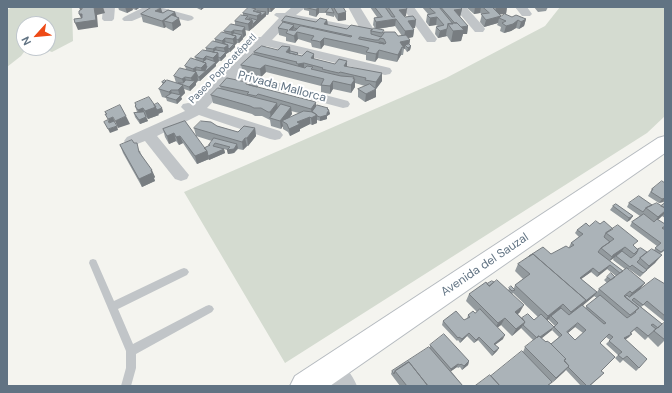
<!DOCTYPE html>
<html>
<head>
<meta charset="utf-8">
<style>
  body { margin:0 }
  #map { position:relative; width:672px; height:393px; overflow:hidden; background:#f4f4ef; font-family:"DM Sans",sans-serif }
  canvas { display:block }
  .frame { position:absolute; inset:0; border:8px solid #617383; pointer-events:none }
  .north { position:absolute; left:16px; top:16px; width:40px; height:40px; box-sizing:border-box; background:#fff; border:1px solid #c0c7cd; border-radius:50%; rotate:243deg; font-size:11px; font-weight:700; line-height:16px; text-align:center; color:#617383 }
  .north::after { content:''; display:block; margin:auto; width:14px; height:18px; background:#ee4a16; clip-path:polygon(50% 0,100% 100%,50% 72%,0 100%) }
</style>
</head>
<body>
<div id="map">
<canvas width="672" height="393"></canvas>
<div class="frame"></div>
<div class="north">N</div>
</div>
<script>
const g = document.querySelector('canvas').getContext('2d');
g.lineJoin = 'round';
function fillPath(path, color) { g.fillStyle = color; g.fill(path, 'evenodd'); }
function trace(path, color, width, dash) { g.strokeStyle = color; g.lineWidth = width; g.lineCap = dash ? 'butt' : 'round'; g.setLineDash(dash || []); g.stroke(path); }
function drawText(font, color, halo, rows, align = 'center') {
  g.font = font + ' "DM Sans",sans-serif'; g.lineWidth = 4; g.setLineDash([]); g.textBaseline = 'middle'; g.strokeStyle = halo; g.fillStyle = color; for (const [text, x, y, turn = 0] of rows) {
    g.save(); g.translate(x, y); g.rotate((+turn || 0) * Math.PI / 180); g.textAlign = isNaN(turn) ? turn : align; if (halo) g.strokeText(text, 0, 0); g.fillText(text, 0, 0); g.restore();
  }
}
fillPath(new Path2D(`
  M 12,7 L 72,7 L 73,41 L 52,52 L 41,48 L 48,48 L 48,24 L 24,24 L 24,48 L 27,48 L 21,56 L 7,67 L 7,10 Z
  M 560,7 L 665,7 L 665,116 L 647,133 L 285,363 L 184,192 L 446,78 L 545,26 Z`), '#d4dbd0');
const secondary = new Path2D(`
  M 665,136 L 665,153 L 330,386 L 290,386 L 295,376 L 658,138 Z`);
trace(secondary, '#b5babf', 2);
fillPath(new Path2D(`
  M 93,259 L 96,260 L 114,301 L 181,269 L 184,268 L 187,269 L 189,272 L 187,275 L 118,309 L 133,344 L 206,306 L 209,305 L 212,306 L 214,309 L 212,312 L 136,354 L 136,368 L 131,386 L 121,386 L 126,368 L 126,351 L 89,263 L 90,260 Z`), '#c1c5c8');
fillPath(new Path2D(`
  M 103,7 L 115,7 L 114,19 L 112,21 L 104,21 L 102,19 Z
  M 144,7 L 159,7 L 192,16 L 194,18 L 192,20 L 188,21 L 151,13 L 132,21 L 124,21 L 122,19 L 124,17 Z
  M 292,7 L 306,7 L 296,15 L 359,27 L 348,7 L 360,7 L 376,33 L 374,36 L 370,37 L 290,21 L 272,40 L 390,68 L 392,71 L 390,74 L 385,75 L 266,46 L 241,73 L 348,101 L 350,104 L 348,107 L 343,108 L 234,79 L 207,108 L 280,131 L 283,135 L 280,139 L 275,140 L 270,139 L 199,115 L 157,136 L 189,175 L 187,179 L 181,181 L 175,179 L 145,141 L 132,146 L 127,145 L 124,141 L 127,137 L 185,111 L 181,107 L 183,104 L 188,103 L 194,104 L 222,76 L 218,75 L 216,72 L 218,69 L 223,68 L 229,69 L 255,43 L 250,40 L 252,37 L 261,37 L 279,18 L 274,15 L 276,13 L 285,13 Z
  M 402,7 L 414,7 L 437,39 L 435,42 L 427,42 Z
  M 454,7 L 466,7 L 483,26 L 485,29 L 483,32 L 475,32 Z
  M 515,7 L 527,7 L 532,14 L 530,16 L 522,16 Z
  M 332,358 C 344,363 352,374 357,386 L 332,386 L 324,377 L 321,369 L 324,361 Z`), '#c1c5c8');
fillPath(secondary, '#fff');
fillPath(new Path2D(`
  M 118,7 L 139,7 L 139,8 L 136,10 L 133,9 L 127,13 L 119,10 Z
  M 195,7 L 205,7 L 201,10 Z
  M 247,7 L 276,7 L 271,12 L 269,12 L 268,15 L 266,15 L 266,16 L 249,31 L 245,30 L 246,35 L 243,38 L 243,39 L 239,43 L 237,43 L 235,45 L 235,47 L 230,52 L 229,52 L 226,54 L 226,56 L 221,61 L 219,61 L 216,64 L 216,66 L 200,81 L 198,81 L 196,83 L 196,85 L 190,91 L 184,89 L 185,93 L 181,97 L 182,99 L 177,104 L 167,101 L 166,98 L 162,97 L 159,89 L 163,85 L 162,82 L 176,83 L 174,76 L 186,69 L 185,66 L 196,60 L 195,57 L 206,50 L 206,48 L 215,42 L 215,39 L 225,33 L 224,31 L 235,25 L 235,21 L 243,15 L 243,13 L 248,9 Z
  M 304,7 L 343,7 L 346,20 L 338,21 L 334,15 L 334,17 L 326,15 L 326,13 L 319,13 L 316,17 L 309,15 L 309,11 L 304,10 Z
  M 370,7 L 406,7 L 406,16 L 404,16 L 404,17 L 416,20 L 415,28 L 413,28 L 414,30 L 413,37 L 408,38 L 410,40 L 409,44 L 411,46 L 410,50 L 407,52 L 405,49 L 404,49 L 403,55 L 401,55 L 397,62 L 378,58 L 375,62 L 366,60 L 366,55 L 324,45 L 321,49 L 312,47 L 311,43 L 298,39 L 295,43 L 286,41 L 286,37 L 279,35 L 278,28 L 283,23 L 282,21 L 316,22 L 327,20 L 328,25 L 347,29 L 372,29 L 375,28 L 373,25 L 374,18 L 377,17 ZM 395,26 L 402,36 L 398,36 L 384,32 L 378,29 Z
  M 422,7 L 460,7 L 462,9 L 460,17 L 459,17 L 468,26 L 467,34 L 463,34 L 461,41 L 451,42 L 447,36 L 438,38 L 435,34 L 436,27 L 438,26 L 436,25 L 429,26 L 426,22 L 427,15 L 428,14 Z
  M 466,7 L 507,7 L 506,14 L 500,14 L 501,16 L 501,17 L 526,19 L 524,26 L 519,29 L 516,28 L 511,31 L 504,33 L 500,31 L 501,27 L 497,25 L 498,23 L 484,27 L 480,22 L 482,14 L 480,13 L 474,14 Z
  M 534,7 L 548,7 L 546,11 L 538,12 Z
  M 175,12 L 177,17 L 181,25 L 173,31 L 167,28 L 166,27 L 164,28 L 143,22 L 141,14 Z
  M 278,50 L 298,53 L 298,55 L 347,67 L 382,73 L 382,81 L 376,89 L 376,97 L 365,102 L 358,97 L 358,89 L 365,86 L 355,83 L 355,87 L 351,93 L 333,89 L 330,94 L 321,92 L 321,86 L 266,72 L 261,77 L 243,73 L 241,65 L 254,54 L 254,52 Z
  M 246,84 L 260,88 L 316,106 L 328,109 L 330,114 L 327,116 L 327,119 L 320,121 L 317,120 L 317,123 L 312,125 L 310,124 L 300,129 L 300,131 L 290,136 L 288,132 L 283,129 L 283,126 L 281,129 L 271,126 L 270,120 L 262,116 L 255,116 L 252,114 L 213,103 L 211,95 L 221,89 L 220,86 ZM 291,111 L 299,113 L 289,118 L 292,114 Z
  M 135,103 L 154,105 L 162,108 L 163,112 L 158,114 L 159,115 L 148,119 L 146,117 L 148,121 L 140,124 L 135,117 L 134,113 L 137,112 L 135,106 L 136,105 Z
  M 185,121 L 204,148 L 209,146 L 209,145 L 212,141 L 196,136 L 194,128 L 217,126 L 238,132 L 255,128 L 256,136 L 248,146 L 247,146 L 243,150 L 238,149 L 234,153 L 228,154 L 227,150 L 224,149 L 225,153 L 209,160 L 209,159 L 197,164 L 183,143 L 179,145 L 176,141 L 169,144 L 165,137 L 163,129 Z
  M 120,145 L 140,151 L 141,154 L 155,177 L 154,178 L 155,181 L 142,187 L 123,153 Z
  M 665,180 L 665,218 L 662,216 L 658,220 L 665,224 L 665,227 L 664,229 L 665,230 L 665,252 L 664,251 L 660,254 L 655,263 L 647,270 L 640,277 L 629,269 L 629,270 L 645,283 L 639,290 L 665,284 L 665,322 L 644,305 L 641,307 L 662,324 L 665,340 L 658,347 L 648,337 L 645,340 L 634,330 L 631,333 L 629,337 L 625,340 L 639,368 L 636,371 L 623,360 L 620,363 L 615,358 L 618,355 L 606,344 L 610,340 L 606,337 L 600,343 L 601,371 L 601,376 L 590,386 L 581,386 L 566,370 L 548,386 L 475,386 L 491,376 L 523,352 L 525,347 L 534,341 L 521,328 L 512,336 L 501,325 L 497,328 L 503,339 L 495,345 L 499,348 L 497,351 L 492,356 L 478,340 L 474,343 L 467,336 L 460,343 L 458,340 L 457,341 L 442,325 L 443,321 L 464,320 L 467,319 L 468,315 L 477,312 L 466,301 L 469,294 L 487,284 L 494,282 L 508,291 L 509,288 L 514,288 L 515,285 L 523,279 L 515,271 L 518,264 L 528,257 L 529,256 L 551,254 L 569,248 L 570,248 L 569,247 L 571,243 L 579,237 L 575,233 L 577,230 L 589,226 L 600,224 L 634,246 L 638,249 L 647,252 L 654,250 L 657,246 L 630,226 L 632,222 L 640,216 L 627,207 L 629,203 L 661,206 L 665,203 L 663,202 L 659,203 L 648,196 L 652,189 L 664,182 ZM 614,258 L 613,260 L 625,269 L 623,271 L 610,261 ZM 607,269 L 616,276 L 615,277 L 607,277 L 604,280 L 607,283 L 599,289 L 597,292 L 581,279 L 591,272 L 597,277 ZM 513,293 L 538,317 L 534,320 L 522,318 L 518,314 L 520,312 L 512,294 ZM 594,296 L 597,298 L 585,308 L 583,305 ZM 548,319 L 555,326 L 552,330 L 559,337 L 551,344 L 546,342 L 541,338 L 552,330 L 547,320 L 549,319 ZM 575,327 L 583,333 L 575,340 L 568,333 Z
  M 616,204 L 633,216 L 630,220 L 627,222 L 610,210 L 613,206 Z
  M 430,345 L 469,361 L 468,365 L 462,370 L 460,367 L 458,368 L 457,367 L 451,371 L 463,386 L 400,386 L 391,374 L 392,371 L 430,347 Z`), '#939a9e');
fillPath(new Path2D(`
  M 79,7 L 103,7 L 105,13 L 97,15 L 98,27 L 78,30 L 75,23 L 82,20 L 79,14 L 81,13 Z
  M 125,7 L 132,7 L 133,10 L 127,13 Z
  M 135,7 L 139,7 L 139,8 L 136,10 Z
  M 201,7 L 205,7 L 201,10 Z
  M 267,7 L 269,7 L 269,12 L 268,15 Z
  M 272,7 L 276,7 L 271,12 L 270,8 Z
  M 318,7 L 319,7 L 319,13 L 316,17 L 316,10 Z
  M 475,7 L 481,7 L 480,13 L 474,14 Z
  M 502,7 L 507,7 L 506,14 L 494,15 L 496,8 Z
  M 161,8 L 163,15 L 155,11 Z
  M 407,9 L 406,16 L 398,17 L 399,10 Z
  M 462,9 L 460,17 L 452,18 L 454,10 Z
  M 175,12 L 177,19 L 164,21 L 166,27 L 164,28 L 162,21 Z
  M 266,12 L 266,16 L 253,28 L 253,24 L 257,20 L 257,16 L 261,13 Z
  M 346,12 L 346,20 L 338,21 L 338,14 Z
  M 501,16 L 500,18 L 499,18 L 498,23 L 484,27 L 486,20 Z
  M 437,17 L 436,25 L 429,26 L 430,18 Z
  M 179,18 L 181,25 L 173,31 L 172,23 Z
  M 396,19 L 395,26 L 376,29 L 376,22 Z
  M 526,19 L 524,26 L 519,29 L 521,22 Z
  M 252,20 L 253,28 L 249,31 L 248,24 Z
  M 327,20 L 328,27 L 324,24 Z
  M 416,20 L 415,28 L 408,29 L 405,21 Z
  M 518,20 L 516,28 L 511,31 L 504,33 L 506,26 Z
  M 294,25 L 294,32 L 289,30 Z
  M 468,26 L 467,34 L 463,34 L 461,41 L 451,42 L 453,31 L 459,28 Z
  M 245,27 L 246,35 L 243,38 L 242,31 Z
  M 447,29 L 446,35 L 447,36 L 438,38 L 440,31 Z
  M 234,30 L 235,37 L 236,36 L 237,43 L 235,45 L 235,47 L 230,52 L 229,49 L 234,45 L 231,32 Z
  M 414,30 L 413,37 L 404,39 L 405,31 Z
  M 297,32 L 298,39 L 295,43 L 294,36 Z
  M 242,35 L 243,39 L 239,43 L 238,40 Z
  M 225,38 L 226,45 L 228,45 L 229,52 L 226,54 L 226,56 L 221,61 L 220,58 L 225,53 L 222,41 Z
  M 324,38 L 324,45 L 321,49 L 320,42 Z
  M 410,40 L 409,47 L 411,46 L 410,50 L 407,52 L 408,48 L 405,45 L 405,49 L 402,47 L 401,55 L 397,62 L 400,42 Z
  M 216,47 L 219,61 L 216,64 L 216,66 L 200,81 L 199,77 L 202,74 L 201,68 L 204,65 L 203,59 L 206,56 L 207,63 L 206,65 L 207,70 L 214,63 L 213,58 L 214,56 L 213,49 Z
  M 290,47 L 291,55 L 286,52 Z
  M 379,50 L 378,58 L 375,62 L 376,54 Z
  M 314,54 L 314,61 L 311,66 L 311,58 Z
  M 347,61 L 347,69 L 344,66 Z
  M 304,63 L 304,71 L 299,71 L 298,64 Z
  M 265,65 L 266,72 L 261,77 L 260,69 Z
  M 196,67 L 198,80 L 196,83 L 196,85 L 190,91 L 189,87 L 192,84 L 191,78 L 194,74 L 193,69 Z
  M 382,73 L 382,81 L 376,89 L 376,97 L 365,102 L 366,94 L 375,90 L 376,82 Z
  M 185,77 L 187,84 L 184,85 L 182,79 Z
  M 354,77 L 354,81 L 355,79 L 355,87 L 351,93 L 351,85 L 353,79 Z
  M 333,81 L 333,89 L 330,94 L 330,86 Z
  M 183,85 L 185,93 L 181,97 L 182,99 L 177,104 L 176,100 L 180,96 L 178,90 Z
  M 171,90 L 173,97 L 171,99 L 169,92 Z
  M 316,102 L 316,110 L 312,115 L 311,109 Z
  M 277,103 L 278,110 L 276,109 L 276,113 L 271,119 L 270,112 Z
  M 156,107 L 162,108 L 163,112 L 158,114 L 159,115 L 148,119 L 145,111 Z
  M 291,107 L 292,114 L 285,123 L 282,121 L 283,126 L 281,129 L 280,121 Z
  M 143,108 L 145,116 L 140,117 L 138,110 Z
  M 328,108 L 328,112 L 329,110 L 330,114 L 327,116 L 327,119 L 320,121 L 320,117 Z
  M 317,115 L 317,123 L 312,125 L 311,118 Z
  M 126,116 L 130,124 L 118,128 L 115,121 Z
  M 113,117 L 116,125 L 111,127 L 108,119 Z
  M 146,117 L 148,121 L 140,124 L 139,120 Z
  M 310,117 L 310,124 L 300,129 L 300,131 L 290,136 L 289,129 L 297,122 Z
  M 117,126 L 118,130 L 110,133 L 108,129 Z
  M 255,128 L 256,136 L 248,146 L 247,138 Z
  M 174,133 L 176,141 L 169,144 L 167,136 Z
  M 180,136 L 183,143 L 179,145 L 176,137 Z
  M 245,138 L 247,146 L 243,150 L 242,142 Z
  M 237,144 L 238,148 L 234,153 L 228,154 L 227,150 Z
  M 224,149 L 225,153 L 209,160 L 208,156 Z
  M 207,151 L 209,159 L 197,164 L 195,156 Z
  M 151,170 L 152,170 L 155,177 L 154,178 Z
  M 152,173 L 155,181 L 142,187 L 139,179 Z
  M 665,198 L 663,202 L 659,203 L 662,199 Z
  M 665,211 L 665,213 L 661,217 L 652,225 L 658,217 Z
  M 633,216 L 630,220 L 627,222 L 629,218 Z
  M 625,247 L 619,255 L 616,256 L 614,258 L 609,261 L 612,257 L 613,255 Z
  M 662,255 L 655,263 L 643,273 L 649,266 Z
  M 610,265 L 607,269 L 597,277 L 599,273 Z
  M 593,268 L 591,272 L 577,282 L 580,278 Z
  M 645,283 L 639,290 L 626,300 L 632,293 Z
  M 597,292 L 594,296 L 567,319 L 571,312 L 586,300 Z
  M 563,304 L 559,311 L 551,316 L 549,319 L 544,322 L 548,316 Z
  M 524,305 L 520,312 L 512,319 L 515,312 Z
  M 505,318 L 501,325 L 494,330 L 498,323 Z
  M 525,322 L 521,328 L 512,336 L 516,329 Z
  M 578,323 L 575,327 L 564,336 L 567,332 Z
  M 554,327 L 552,330 L 536,343 L 538,339 Z
  M 469,333 L 467,336 L 460,343 L 462,339 Z
  M 632,334 L 629,337 L 621,342 L 624,338 Z
  M 505,335 L 503,339 L 492,347 L 494,344 Z
  M 479,337 L 478,340 L 474,343 L 476,340 Z
  M 499,348 L 497,351 L 492,356 L 494,352 Z
  M 469,361 L 468,365 L 462,370 L 464,366 Z
  M 458,364 L 457,367 L 450,372 L 451,369 Z
  M 569,366 L 564,372 L 551,384 L 556,378 Z`), '#787d81');
const building = new Path2D(`
  M 81,7 L 96,7 L 94,7 L 96,20 L 75,23 L 74,19 L 82,18 L 82,14 L 79,14 L 79,11 L 82,9 Z
  M 152,7 L 161,8 L 155,11 L 163,13 L 168,10 L 175,12 L 162,21 L 141,14 Z
  M 249,7 L 256,9 L 253,11 L 261,13 L 257,16 L 243,13 Z
  M 309,7 L 318,7 L 316,10 L 308,8 Z
  M 330,7 L 331,7 L 334,13 L 326,12 Z
  M 334,7 L 343,7 L 346,12 L 338,14 Z
  M 375,7 L 385,7 L 392,17 L 395,17 L 388,7 L 406,7 L 407,9 L 399,10 L 405,17 L 413,16 L 416,20 L 408,21 L 414,30 L 405,31 L 396,19 L 376,22 L 374,18 L 382,17 Z
  M 429,7 L 439,7 L 453,24 L 448,24 L 447,29 L 440,31 L 436,27 L 444,25 L 437,17 L 430,18 L 427,15 L 435,13 Z
  M 441,7 L 460,7 L 462,9 L 454,10 L 468,26 L 461,27 L 457,23 L 455,23 Z
  M 483,7 L 492,7 L 501,16 L 486,20 L 481,14 L 489,13 Z
  M 258,11 L 266,12 L 261,16 L 261,13 L 257,12 Z
  M 505,14 L 512,17 L 516,15 L 526,19 L 521,22 L 518,20 L 513,24 L 506,26 L 502,23 L 506,21 L 499,18 Z
  M 172,15 L 179,18 L 172,23 L 164,21 Z
  M 241,15 L 248,16 L 245,19 L 252,20 L 248,24 L 235,21 Z
  M 286,16 L 316,22 L 320,18 L 327,20 L 324,24 L 347,29 L 351,25 L 372,29 L 371,31 L 371,34 L 381,37 L 384,33 L 384,32 L 395,32 L 398,36 L 406,35 L 410,40 L 400,42 L 404,48 L 402,47 L 398,55 L 379,50 L 376,54 L 366,52 L 369,48 L 362,46 L 324,38 L 320,42 L 317,41 L 311,40 L 314,36 L 297,32 L 294,36 L 286,33 L 288,30 L 278,28 L 283,22 L 294,25 L 289,30 L 296,30 L 300,26 L 302,26 L 351,37 L 352,36 L 282,21 ZM 360,37 L 375,40 L 379,40 L 380,38 L 384,39 L 386,43 L 385,44 L 359,39 Z
  M 250,18 L 257,20 L 253,24 L 252,20 L 249,20 Z
  M 457,23 L 464,30 L 453,31 L 448,24 Z
  M 231,24 L 245,27 L 242,31 L 234,30 L 231,32 L 224,31 Z
  M 294,28 L 297,29 L 296,30 L 292,30 Z
  M 374,28 L 384,30 L 382,33 L 371,31 Z
  M 222,32 L 236,36 L 233,39 L 225,38 L 222,41 L 215,39 Z
  M 234,33 L 242,35 L 238,40 L 236,39 L 236,36 L 232,35 Z
  M 213,41 L 228,45 L 224,48 L 216,47 L 213,49 L 206,48 Z
  M 226,42 L 234,44 L 229,49 L 228,48 L 228,45 L 223,43 Z
  M 380,42 L 384,43 L 384,44 L 379,43 Z
  M 409,44 L 411,46 L 408,48 L 405,45 Z
  M 262,46 L 278,50 L 282,46 L 290,47 L 286,52 L 302,56 L 307,51 L 314,54 L 311,58 L 335,64 L 339,59 L 347,61 L 344,66 L 382,73 L 376,82 L 365,80 L 366,78 L 340,72 L 339,73 L 330,71 L 322,69 L 323,68 L 304,63 L 298,64 L 296,63 L 297,62 L 254,52 Z
  M 203,50 L 218,53 L 213,58 L 206,56 L 203,59 L 195,57 Z
  M 216,50 L 226,52 L 220,58 L 218,57 L 218,53 L 213,52 Z
  M 290,51 L 298,53 L 296,55 L 294,54 L 289,53 Z
  M 253,54 L 305,68 L 307,66 L 313,67 L 311,69 L 341,76 L 354,77 L 353,79 L 355,79 L 351,85 L 333,81 L 330,86 L 321,85 L 324,79 L 265,65 L 260,69 L 241,65 Z
  M 191,58 L 206,63 L 201,68 L 196,67 L 193,69 L 185,66 Z
  M 207,59 L 216,62 L 199,77 L 198,77 L 196,72 L 194,71 L 197,70 L 205,71 L 207,66 L 206,66 L 206,63 L 203,62 Z
  M 180,68 L 196,72 L 191,78 L 185,77 L 182,79 L 174,76 Z
  M 227,78 L 232,79 L 246,82 L 246,84 L 316,102 L 311,109 L 258,94 L 256,96 L 247,94 L 249,92 L 220,86 Z
  M 165,80 L 166,81 L 164,83 L 162,82 Z
  M 167,80 L 183,85 L 178,90 L 171,90 L 169,92 L 159,89 Z
  M 186,80 L 195,81 L 189,87 L 178,83 L 183,83 Z
  M 252,82 L 260,84 L 257,87 L 249,85 Z
  M 370,84 L 376,89 L 366,94 L 358,89 Z
  M 218,88 L 277,103 L 270,112 L 268,112 L 261,108 L 254,108 L 250,106 L 211,95 Z
  M 172,93 L 181,95 L 176,100 L 166,97 Z
  M 149,97 L 156,107 L 145,111 L 143,108 L 138,110 L 135,106 L 136,105 L 135,103 Z
  M 158,103 L 162,108 L 157,110 L 154,105 Z
  M 281,104 L 291,107 L 280,121 L 270,118 Z
  M 120,105 L 126,116 L 115,121 L 113,117 L 108,119 L 105,114 L 107,114 L 105,112 Z
  M 317,105 L 328,108 L 327,109 L 329,110 L 327,113 L 327,115 L 320,117 L 317,116 L 317,115 L 312,112 Z
  M 304,111 L 313,112 L 317,115 L 311,118 L 310,117 L 297,122 L 300,124 L 289,129 L 287,124 L 282,121 Z
  M 144,112 L 146,117 L 139,120 L 134,113 Z
  M 108,120 L 109,123 L 114,121 L 117,126 L 108,129 L 104,122 Z
  M 185,121 L 207,151 L 195,156 L 180,136 L 176,137 L 174,133 L 167,136 L 163,129 Z
  M 201,121 L 211,122 L 217,126 L 238,132 L 244,126 L 255,128 L 247,138 L 245,138 L 242,142 L 194,128 Z
  M 214,138 L 237,144 L 234,149 L 227,150 L 230,147 L 215,143 L 213,146 L 224,149 L 208,156 L 207,151 L 204,148 L 210,145 L 209,145 Z
  M 132,140 L 134,143 L 137,143 L 139,152 L 152,170 L 151,170 L 152,173 L 139,179 L 120,145 Z
  M 662,181 L 665,183 L 665,198 L 662,199 L 651,192 L 653,189 L 652,189 Z
  M 639,196 L 652,205 L 646,208 L 643,212 L 629,203 Z
  M 657,203 L 665,208 L 665,211 L 658,217 L 646,208 Z
  M 665,203 L 665,208 L 661,206 Z
  M 616,204 L 633,216 L 629,218 L 613,206 Z
  M 644,214 L 654,222 L 657,219 L 665,224 L 665,226 L 662,228 L 665,230 L 665,249 L 661,252 L 655,248 L 661,243 L 632,222 Z
  M 596,221 L 600,224 L 604,221 L 613,229 L 606,233 L 604,237 L 610,242 L 601,248 L 598,252 L 623,271 L 620,273 L 610,265 L 599,273 L 593,268 L 580,278 L 597,292 L 583,303 L 586,300 L 533,254 L 530,256 L 529,256 L 543,247 L 551,254 L 566,246 L 569,248 L 574,245 L 571,243 L 583,234 L 577,230 L 586,223 L 589,226 Z
  M 618,225 L 638,241 L 633,245 L 638,250 L 634,254 L 625,247 L 613,255 L 612,257 L 601,248 L 614,239 L 606,233 Z
  M 641,248 L 647,252 L 640,258 L 640,259 L 637,262 L 647,270 L 643,273 L 632,265 L 630,267 L 616,256 L 622,251 L 631,258 L 636,254 L 638,250 L 638,249 Z
  M 652,249 L 662,255 L 649,266 L 640,258 Z
  M 533,254 L 586,300 L 571,312 L 563,304 L 548,316 L 515,285 L 530,274 L 518,264 Z
  M 627,268 L 645,283 L 632,293 L 630,291 L 624,296 L 639,308 L 630,315 L 599,289 Z
  M 611,273 L 615,277 L 611,280 L 607,277 Z
  M 655,278 L 665,284 L 665,316 L 647,301 L 643,305 L 634,298 L 632,300 L 662,324 L 658,328 L 653,324 L 651,325 L 656,329 L 648,336 L 637,327 L 630,333 L 632,334 L 624,338 L 647,359 L 639,368 L 627,356 L 623,359 L 618,355 L 622,352 L 609,341 L 613,337 L 609,334 L 600,343 L 615,357 L 601,371 L 604,373 L 589,386 L 587,386 L 568,367 L 569,366 L 564,361 L 566,359 L 551,344 L 562,335 L 554,327 L 558,323 L 551,316 L 561,308 L 569,315 L 582,305 L 604,324 L 606,323 L 586,306 L 600,295 L 627,318 L 636,312 L 635,311 L 639,308 L 625,297 L 627,295 L 629,297 ZM 578,323 L 586,330 L 575,340 L 567,332 Z
  M 497,280 L 524,305 L 515,312 L 525,322 L 516,329 L 505,318 L 498,323 L 469,294 L 486,282 L 489,286 Z
  M 492,281 L 494,282 L 489,286 L 487,284 Z
  M 511,286 L 515,290 L 512,291 L 509,288 Z
  M 480,309 L 505,335 L 494,344 L 499,348 L 494,352 L 479,337 L 476,340 L 469,333 L 462,339 L 459,337 L 458,338 L 443,321 L 456,311 L 464,320 L 470,317 L 468,315 L 473,311 L 475,313 Z
  M 528,314 L 534,320 L 541,314 L 554,327 L 540,337 L 539,336 L 537,338 L 523,325 L 525,322 L 522,318 Z
  M 664,323 L 665,324 L 665,340 L 654,331 Z
  M 444,334 L 469,361 L 464,366 L 461,364 L 460,365 L 458,364 L 451,369 L 430,345 Z
  M 539,336 L 546,342 L 547,341 L 550,343 L 566,359 L 564,360 L 569,366 L 556,378 L 525,347 Z
  M 429,347 L 463,386 L 428,386 L 409,362 L 395,371 L 394,374 L 392,371 Z
  M 522,351 L 552,382 L 547,386 L 500,386 L 491,376 Z
  M 409,362 L 428,386 L 407,386 L 395,371 Z
  M 490,375 L 500,386 L 475,386 Z`);
fillPath(building, '#abb3b8');
trace(building, '#787d81', 1);
drawText('10px', '#617383', '#fff', [
  ["Paseo Popocatépetl",223,69,-46]
]);
drawText('12px', '#617383', '#fff', [
  ["Privada Mallorca",282,87,15],
  ["Avenida del Sauzal",485,265,-34]
]);
</script>
</body>
</html>
